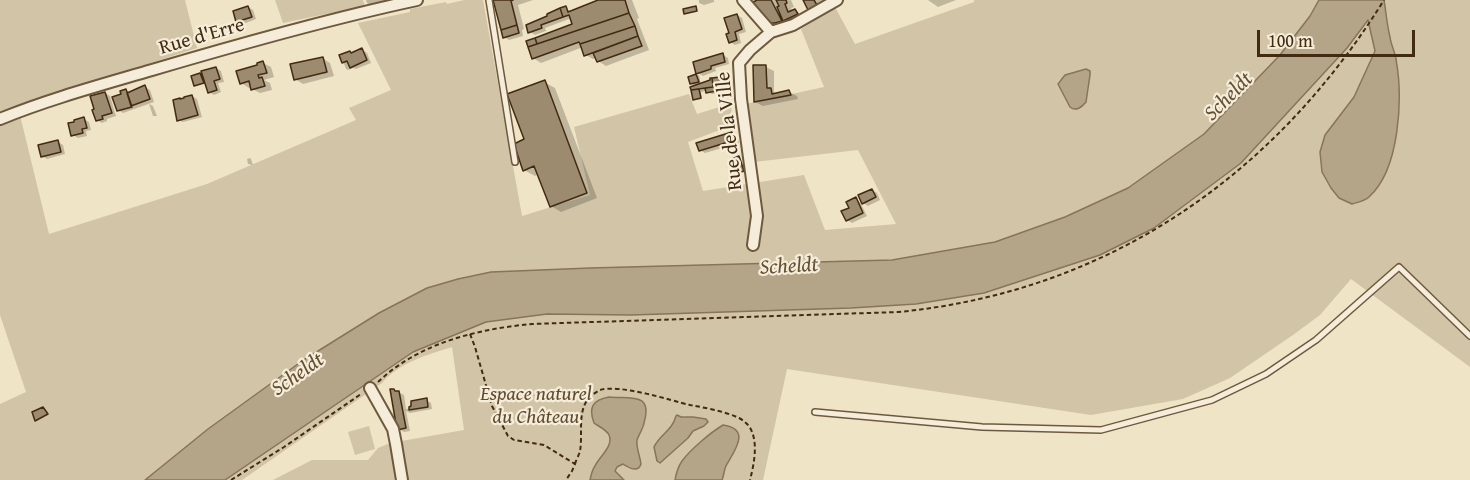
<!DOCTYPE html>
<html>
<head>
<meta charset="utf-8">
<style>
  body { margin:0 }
  #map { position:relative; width:1470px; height:480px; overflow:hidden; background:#efe4c5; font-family:"Gentium Book Plus",serif }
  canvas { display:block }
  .scale { position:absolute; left:1257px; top:30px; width:158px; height:27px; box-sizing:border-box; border:3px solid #432b12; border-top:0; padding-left:8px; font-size:18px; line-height:21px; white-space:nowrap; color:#432b12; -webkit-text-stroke:4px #f5edd9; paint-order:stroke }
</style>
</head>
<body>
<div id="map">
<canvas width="1470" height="480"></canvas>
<div class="scale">100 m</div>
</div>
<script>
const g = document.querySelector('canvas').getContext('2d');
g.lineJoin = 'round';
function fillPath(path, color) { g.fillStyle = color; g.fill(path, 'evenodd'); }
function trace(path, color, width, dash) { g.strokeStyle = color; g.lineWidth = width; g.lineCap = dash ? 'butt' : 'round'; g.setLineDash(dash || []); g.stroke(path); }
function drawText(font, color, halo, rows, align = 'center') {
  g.font = font + ' "Gentium Book Plus",serif'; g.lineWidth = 4.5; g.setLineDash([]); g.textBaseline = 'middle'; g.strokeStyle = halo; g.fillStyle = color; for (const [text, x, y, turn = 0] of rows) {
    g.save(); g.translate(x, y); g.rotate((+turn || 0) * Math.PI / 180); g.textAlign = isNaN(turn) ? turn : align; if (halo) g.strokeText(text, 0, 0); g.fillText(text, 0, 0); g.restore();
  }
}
fillPath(new Path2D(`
  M 0,0 L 185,0 L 197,48 L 18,107 L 49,234 L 207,184 L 356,120 L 349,108 L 391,90 L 358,23 L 410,12 L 410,9 L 446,2 L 447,4 L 464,0 L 483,0 L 522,216 L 590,195 L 574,127 L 689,94 L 697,114 L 732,103 L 730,126 L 688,142 L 703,191 L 804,175 L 825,230 L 896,224 L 858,150 L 754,162 L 746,104 L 824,87 L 801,29 L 835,7 L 855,44 L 974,2 L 974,0 L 1470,0 L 1470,367 L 1351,279 L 1320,315 L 1293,335 L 1230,378 L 1183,399 L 1091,415 L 787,369 L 763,480 L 273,480 L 312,460 L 368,460 L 378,448 L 390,443 L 464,430 L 452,347 C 427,355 400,362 382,383 L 242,480 L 0,480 L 0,404 L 26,392 L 0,315 ZM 1385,6 C 1387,17 1387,28 1390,39 C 1392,45 1394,51 1396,57 C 1403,89 1398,134 1389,165 L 1325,135 L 1354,97 L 1368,68 L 1375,51 ZM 1090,71 L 1086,102 C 1082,107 1076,112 1070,107 L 1058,82 L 1063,78 Z
  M 275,0 L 363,0 L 365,6 L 283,23 Z
  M 369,426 L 375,449 L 355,455 L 348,432 Z`), '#d2c5a7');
const water = new Path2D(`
  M 1319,0 L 1384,0 C 1386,12 1387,25 1390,37 C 1391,45 1395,52 1396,59 C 1403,98 1400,169 1369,197 C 1365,201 1358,202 1352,204 L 1339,198 L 1331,188 L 1322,172 L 1320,152 L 1325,135 L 1354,97 L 1375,51 L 1368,20 L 1347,48 L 1241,163 L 1154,228 L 1100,255 L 984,293 L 916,304 L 851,308 L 631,315 L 547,314 L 486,322 L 413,352 L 225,480 L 145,480 L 208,429 L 302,361 L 379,313 L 427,288 L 458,279 L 491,272 L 590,268 L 892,260 L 995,242 L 1065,217 L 1128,188 L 1204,134 L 1280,55 L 1310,16 Z
  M 1086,69 L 1090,71 L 1090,75 L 1086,102 C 1082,107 1076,112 1070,107 L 1058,84 L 1065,75 Z
  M 609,397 C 631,399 653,392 644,423 C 643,429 639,434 637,440 C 636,448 640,456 641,464 C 638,473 629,468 623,464 L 617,467 L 615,471 L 624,480 L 590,480 C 591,475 592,470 595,466 C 599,457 614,446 609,435 C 607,430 598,426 594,423 C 588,407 593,400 609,397 Z
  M 677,415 L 681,417 L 693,417 L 706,419 L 708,422 L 704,426 L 693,431 L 688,438 L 660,463 L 657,461 L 654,447 C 660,434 672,431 676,416 Z
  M 723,425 C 752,429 734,451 726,466 C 724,470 724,475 722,480 L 675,480 C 676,474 678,467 682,461 C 691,449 710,433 723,425 Z`);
fillPath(water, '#b5a588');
trace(water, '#877459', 1.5);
fillPath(new Path2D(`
  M 366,0 L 388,0 L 372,6 L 367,3 Z
  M 495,0 L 533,0 L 518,5 L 524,29 L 522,30 L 523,36 L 509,40 L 504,37 Z
  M 603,0 L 632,0 L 639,18 L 637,19 L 649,50 L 606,66 L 598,61 L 597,58 L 593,59 L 586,55 L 583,47 L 541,63 L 533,58 L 574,25 L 573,21 L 569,19 L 545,28 L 546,31 L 535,35 L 530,32 L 527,26 L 565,8 L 572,12 Z
  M 699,0 L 714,0 L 714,2 L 704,5 L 699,3 Z
  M 752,0 L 791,0 L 794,7 L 791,8 L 793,12 L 795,11 L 803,16 L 792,25 L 785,20 L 786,24 L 775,25 L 769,21 Z
  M 805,0 L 824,0 L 827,5 L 817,13 L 810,9 Z
  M 928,0 L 956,0 L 938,7 Z
  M 248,7 L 253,10 L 256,19 L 243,24 L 238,21 Z
  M 737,15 L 742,18 L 746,32 L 739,34 L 741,43 L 735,45 L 730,42 L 731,34 Z
  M 362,50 L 367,53 L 371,63 L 356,69 L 353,68 L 348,70 L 346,69 L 341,56 Z
  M 723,55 L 728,58 L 729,64 L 715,68 L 716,71 L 703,76 L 698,73 Z
  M 322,58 L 330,63 L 334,76 L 303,84 L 295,79 Z
  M 263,63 L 271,67 L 274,77 L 264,80 L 270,83 L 272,90 L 260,93 L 252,89 L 252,87 L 249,88 L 241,83 Z
  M 766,67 L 774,71 L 774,92 L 778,94 L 789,92 L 797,96 L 798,99 L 763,106 L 755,102 Z
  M 216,68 L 221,71 L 224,82 L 218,83 L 221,92 L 214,95 L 209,92 Z
  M 699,75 L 701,85 L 727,77 L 732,80 L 733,87 L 725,88 L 725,93 L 712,94 L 707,91 L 701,92 L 702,99 L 696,100 L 694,99 L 694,92 L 692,90 L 696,86 L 691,84 L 690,78 Z
  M 544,82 L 555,88 L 597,198 L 561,212 L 551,206 L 539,174 L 535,176 L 524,170 L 526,140 Z
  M 145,87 L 150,90 L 154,102 L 123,113 L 118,110 L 126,91 L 130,93 Z
  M 105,93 L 110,96 L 116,116 L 107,119 L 107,121 L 102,123 L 97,120 Z
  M 192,96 L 197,99 L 202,117 L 183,122 L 178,120 Z
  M 149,104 L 153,106 L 157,116 L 153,116 Z
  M 84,119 L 89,122 L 91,130 L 86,131 L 87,136 L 78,138 L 73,135 Z
  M 732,134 L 737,136 L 739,143 L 705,153 L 700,150 Z
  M 58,142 L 63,145 L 65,154 L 47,159 L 42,156 Z
  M 250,158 L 251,159 L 253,165 L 248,164 L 247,159 Z
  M 739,158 L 741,159 L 745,172 L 739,174 L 738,172 Z
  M 872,190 L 877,193 L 880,200 L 868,206 L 863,203 Z
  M 855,199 L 860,202 L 867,216 L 852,223 L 847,220 Z
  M 394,390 L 404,395 L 406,409 L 413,408 L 426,400 L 431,403 L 432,409 L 410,413 L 406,411 L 410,431 L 404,432 L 399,429 Z`), '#0003');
const building = new Path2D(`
  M 493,0 L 513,0 L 511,1 L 517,25 L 501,30 Z
  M 598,0 L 625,0 L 629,13 L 537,44 L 535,38 L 572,24 L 569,15 L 563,17 L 560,8 L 566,6 L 568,12 Z
  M 757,0 L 771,0 L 782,21 L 775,23 L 768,23 L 752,3 Z
  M 776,0 L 786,0 L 787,3 L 785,4 L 788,12 L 795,9 L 798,14 L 783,21 L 777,7 L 779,6 Z
  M 803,0 L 814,0 L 817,5 L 808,10 Z
  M 248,6 L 252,17 L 236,22 L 233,11 Z
  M 696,6 L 697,11 L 684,14 L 683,9 Z
  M 560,8 L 563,17 L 541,25 L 542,28 L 528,33 L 526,25 L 547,16 L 547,14 Z
  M 629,13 L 635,26 L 580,44 L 579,42 L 532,59 L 528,47 Z
  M 737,14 L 742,29 L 735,32 L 737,40 L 729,43 L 726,34 L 729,33 L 724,18 Z
  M 517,25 L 519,33 L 503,38 L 501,30 Z
  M 635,26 L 638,36 L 584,56 L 580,44 Z
  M 638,36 L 642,46 L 597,62 L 593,53 Z
  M 535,38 L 537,44 L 528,47 L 526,41 Z
  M 362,48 L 367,60 L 350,68 L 347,61 L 342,63 L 339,55 L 350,51 L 351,53 Z
  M 723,53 L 725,62 L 711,66 L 711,69 L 696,74 L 693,62 Z
  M 323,57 L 327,72 L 294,80 L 290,64 Z
  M 263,61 L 267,73 L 258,75 L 259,78 L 262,77 L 265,86 L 251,90 L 249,81 L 240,84 L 236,71 L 257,65 L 257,63 Z
  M 753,65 L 766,65 L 767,88 L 771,88 L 772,94 L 789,90 L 791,95 L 754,102 Z
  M 216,67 L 220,79 L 214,81 L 217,90 L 208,93 L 201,71 Z
  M 200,73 L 204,83 L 194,86 L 191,76 Z
  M 696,74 L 699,82 L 690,84 L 688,77 Z
  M 727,76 L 728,84 L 720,86 L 721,90 L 706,93 L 705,88 L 713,87 L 712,78 Z
  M 710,78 L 712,78 L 713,87 L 691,90 L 690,87 L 710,80 Z
  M 545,80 L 587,193 L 550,207 L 534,166 L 523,171 L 514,144 L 524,139 L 507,94 Z
  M 145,85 L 150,99 L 131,106 L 127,93 Z
  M 126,89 L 132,107 L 117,111 L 112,97 L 121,94 L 120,91 Z
  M 699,89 L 701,98 L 693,100 L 691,90 Z
  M 105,92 L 112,113 L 102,116 L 103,119 L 96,121 L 92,110 L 94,109 L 90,96 Z
  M 192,95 L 198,115 L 177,121 L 173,100 L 180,98 L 180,99 L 184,98 L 184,97 Z
  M 84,117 L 87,128 L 82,129 L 83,133 L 71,136 L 68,123 L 74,122 L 74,120 Z
  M 732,132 L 735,140 L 699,151 L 696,143 Z
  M 58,140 L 61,152 L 41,157 L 38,145 Z
  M 739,156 L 744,171 L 736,173 L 732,159 Z
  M 872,189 L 876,197 L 862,204 L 858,195 Z
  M 856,197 L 863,213 L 846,221 L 841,211 L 849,208 L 846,202 Z
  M 390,389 L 394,389 L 395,391 L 399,391 L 406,428 L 397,430 Z
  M 427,398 L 428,407 L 409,410 L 409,407 L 411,406 L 411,401 Z
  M 43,407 L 48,414 L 35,421 L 32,412 Z`);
fillPath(building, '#9c8b6f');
trace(building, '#432b12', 1.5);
const lane = new Path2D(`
  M 489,0 L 515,162
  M 815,412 L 982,427 L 1101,430 L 1212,400 L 1266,374 L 1316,340 L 1399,267 L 1470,336`);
const street = new Path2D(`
  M 743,0 L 771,32 L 750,50 L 739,63 L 741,99 L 757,216 L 753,245
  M 771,32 L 793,25 L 837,0
  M 0,119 C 49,99 101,85 152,70 C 240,44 328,19 417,0
  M 370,388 L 393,429 L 396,444 L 402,480`);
trace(lane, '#6e593f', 8);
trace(street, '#6e593f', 14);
trace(new Path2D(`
  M 470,334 L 475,347 L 492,406 L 508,436 L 514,440 L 544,445 L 575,464 L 572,471 L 566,480
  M 378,382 C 419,343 477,329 532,324 L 898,312 C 1107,292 1274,177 1384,0
  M 575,464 C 576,460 579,455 580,451 C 583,435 577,411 589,398 C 592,395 596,392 600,390 C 621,384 669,400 690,405 C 706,408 724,411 739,418 C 743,420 746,423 749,426 C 759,441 754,464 750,480
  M 231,480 L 284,447 L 361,394`), '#432b12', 2, [4.5, 3]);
trace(lane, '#f5edd9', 5);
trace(street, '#f5edd9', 10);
drawText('20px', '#432b12', '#f5edd9', [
  ["Rue d'Erre",202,37,-16],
  ["Rue de la Ville",730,131,-96]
]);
drawText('italic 20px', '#604a30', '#f5edd9', [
  ["Espace naturel",536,395],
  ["du Château",536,418]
]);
drawText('italic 21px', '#655035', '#f5edd9', [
  ["Scheldt",1229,97,-45],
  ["Scheldt",789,267,-3],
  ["Scheldt",298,375,-35]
]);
</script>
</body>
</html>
